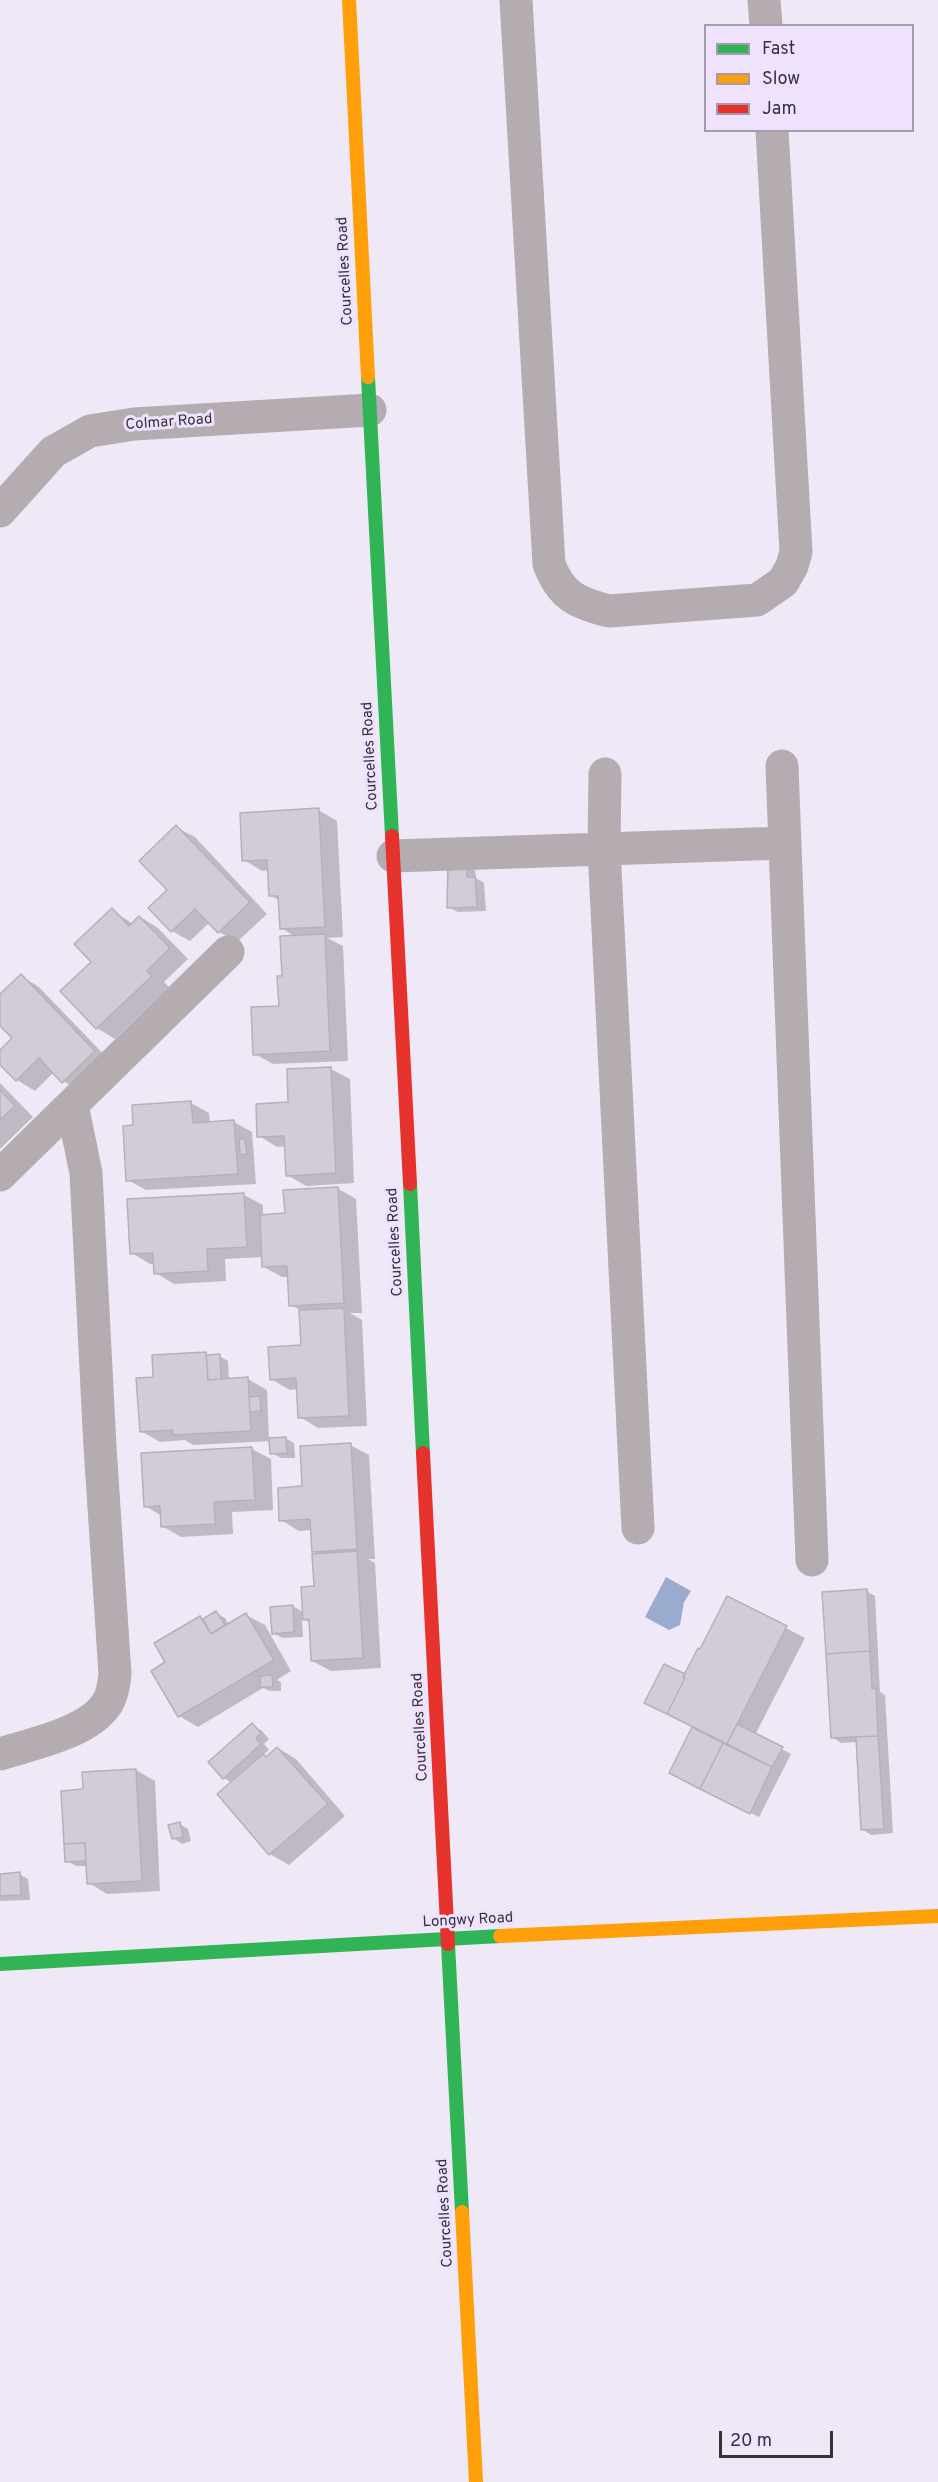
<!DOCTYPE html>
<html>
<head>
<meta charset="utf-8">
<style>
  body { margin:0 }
  #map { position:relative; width:938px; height:2482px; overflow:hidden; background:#efe8f7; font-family:Overpass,sans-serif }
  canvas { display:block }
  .legend { position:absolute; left:704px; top:24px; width:210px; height:108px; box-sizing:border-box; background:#eee2fd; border:2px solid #a49baf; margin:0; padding:8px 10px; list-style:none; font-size:18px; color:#35313b }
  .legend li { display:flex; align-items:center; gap:12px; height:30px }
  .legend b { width:30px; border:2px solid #a49baf }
  .scale { position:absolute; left:719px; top:2431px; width:114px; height:27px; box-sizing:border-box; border:3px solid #35313b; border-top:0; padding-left:8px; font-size:18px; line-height:21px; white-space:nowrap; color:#35313b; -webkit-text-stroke:4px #eee2fd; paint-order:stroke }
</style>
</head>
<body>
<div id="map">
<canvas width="938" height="2482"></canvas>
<ul class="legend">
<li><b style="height:8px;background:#30b455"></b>Fast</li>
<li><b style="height:8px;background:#ff9f0a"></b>Slow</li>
<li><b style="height:8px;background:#e5322d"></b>Jam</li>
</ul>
<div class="scale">20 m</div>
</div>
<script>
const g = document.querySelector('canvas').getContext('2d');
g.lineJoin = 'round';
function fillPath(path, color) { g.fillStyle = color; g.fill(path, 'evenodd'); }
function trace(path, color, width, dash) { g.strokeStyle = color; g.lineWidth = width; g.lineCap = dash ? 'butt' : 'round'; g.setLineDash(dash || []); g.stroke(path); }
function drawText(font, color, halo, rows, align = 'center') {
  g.font = font + ' Overpass,sans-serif'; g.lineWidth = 6; g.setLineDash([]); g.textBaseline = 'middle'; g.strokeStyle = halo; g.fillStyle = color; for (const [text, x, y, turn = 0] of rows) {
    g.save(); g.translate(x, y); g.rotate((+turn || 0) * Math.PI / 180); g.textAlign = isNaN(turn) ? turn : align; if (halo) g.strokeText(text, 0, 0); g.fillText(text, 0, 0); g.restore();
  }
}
fillPath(new Path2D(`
  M 666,1577 L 691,1591 L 684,1602 L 680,1625 L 669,1630 L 645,1617 Z`), '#9babce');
fillPath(new Path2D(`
  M 318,810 L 337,821 L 343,937 L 327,938 L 343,946 L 348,1061 L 273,1064 L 255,1054 L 280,1007 L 284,978 L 296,937 L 281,928 L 280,901 L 270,895 L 269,870 L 262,871 L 244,860 Z
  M 176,827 L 195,837 L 267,914 L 237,942 L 219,932 L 210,922 L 190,941 L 172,931 L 169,890 Z
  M 466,865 L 475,870 L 476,878 L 484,883 L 486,911 L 458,912 L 448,907 L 448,881 Z
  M 112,910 L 133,924 L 140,917 L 158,928 L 188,959 L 164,982 L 169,987 L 115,1039 L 97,1028 L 93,962 Z
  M 21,976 L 39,987 L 112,1063 L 82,1092 L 63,1081 L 54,1072 L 35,1091 L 17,1080 L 0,1063 L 0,1052 L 14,1038 L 0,1024 L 0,996 Z
  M 331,1069 L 350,1079 L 354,1183 L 306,1186 L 287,1175 L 286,1146 L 277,1147 L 259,1136 L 290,1103 Z
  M 0,1083 L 33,1117 L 0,1149 Z
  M 191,1103 L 209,1113 L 210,1123 L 234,1122 L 252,1132 L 256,1184 L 146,1190 L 128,1180 L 135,1127 Z
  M 337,1188 L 356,1199 L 362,1313 L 350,1313 L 362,1320 L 367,1426 L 318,1428 L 300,1417 L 298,1389 L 290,1390 L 271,1379 L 302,1346 L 300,1310 L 291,1305 L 289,1277 L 282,1277 L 264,1267 L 263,1257 L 225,1259 L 226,1281 L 174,1284 L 156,1273 L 155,1264 L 150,1264 L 132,1253 L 244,1195 L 263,1205 L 263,1216 L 286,1214 Z
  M 206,1354 L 211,1356 L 219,1356 L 228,1361 L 229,1380 L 248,1379 L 267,1390 L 269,1439 L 285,1438 L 294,1443 L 295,1458 L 281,1458 L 272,1453 L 271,1441 L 193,1445 L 185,1440 L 160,1442 L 141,1431 L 155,1378 Z
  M 350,1445 L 369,1455 L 375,1559 L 368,1559 L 375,1563 L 381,1668 L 331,1671 L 312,1661 L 310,1623 L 302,1618 L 303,1637 L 283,1638 L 273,1633 L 293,1606 L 304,1613 L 316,1588 L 320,1555 L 313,1551 L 312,1530 L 299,1531 L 281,1520 L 303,1488 Z
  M 252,1449 L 271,1459 L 273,1510 L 232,1512 L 233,1534 L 181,1537 L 162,1526 L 162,1516 L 145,1506 Z
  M 866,1591 L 875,1596 L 880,1692 L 885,1695 L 893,1833 L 871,1835 L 862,1829 L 858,1742 L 841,1743 L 832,1737 Z
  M 728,1598 L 805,1638 L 755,1735 L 791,1754 L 759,1817 L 671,1772 L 693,1727 L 685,1676 L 701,1651 Z
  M 216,1613 L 225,1618 L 229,1625 L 246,1615 L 265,1625 L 291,1671 L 277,1680 L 281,1682 L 281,1691 L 270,1691 L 263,1688 L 198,1727 L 179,1716 L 167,1662 L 200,1617 L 205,1620 Z
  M 252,1725 L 261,1730 L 269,1739 L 264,1744 L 269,1750 L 263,1755 L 267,1758 L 278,1748 L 296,1759 L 345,1816 L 289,1865 L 270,1854 L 232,1783 L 224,1778 Z
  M 136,1770 L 155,1781 L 160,1891 L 107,1894 L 89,1883 L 88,1866 L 76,1866 L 67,1861 Z
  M 179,1824 L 188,1829 L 191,1841 L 182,1844 L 173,1838 Z
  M 19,1874 L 28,1879 L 30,1900 L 0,1901 L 0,1875 Z`), '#0003');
const building = new Path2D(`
  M 319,808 L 325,927 L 280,929 L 278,896 L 269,896 L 267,860 L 242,861 L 240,813 Z
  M 176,825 L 250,902 L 218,933 L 195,909 L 171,932 L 148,908 L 167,890 L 139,861 Z
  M 466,864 L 467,877 L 475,877 L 477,907 L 447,908 L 448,865 Z
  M 112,908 L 129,926 L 139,916 L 170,948 L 147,971 L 152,976 L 96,1029 L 60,991 L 91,962 L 74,944 Z
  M 325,934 L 330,1051 L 253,1055 L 251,1007 L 279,1006 L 277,976 L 282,976 L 280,936 Z
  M 21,974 L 95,1051 L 62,1083 L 39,1058 L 16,1081 L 0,1065 L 0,1050 L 12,1038 L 0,1026 L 0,994 Z
  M 331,1067 L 336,1173 L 286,1176 L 284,1136 L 257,1137 L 256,1104 L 288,1102 L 287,1069 Z
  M 0,1090 L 15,1106 L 0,1120 Z
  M 191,1101 L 193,1123 L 234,1120 L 238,1174 L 126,1181 L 123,1126 L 133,1125 L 132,1105 Z
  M 239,1139 L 245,1139 L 247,1154 L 240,1155 Z
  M 338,1187 L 344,1303 L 289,1306 L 287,1266 L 262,1267 L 260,1215 L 285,1213 L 283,1190 Z
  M 244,1193 L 247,1247 L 207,1249 L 208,1271 L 154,1274 L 153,1253 L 130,1254 L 127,1199 Z
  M 344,1308 L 349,1416 L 298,1418 L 296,1378 L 270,1380 L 268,1347 L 301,1345 L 299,1310 Z
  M 206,1352 L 208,1380 L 248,1377 L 251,1431 L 173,1435 L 173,1430 L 140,1432 L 136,1378 L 153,1377 L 152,1355 Z
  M 220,1354 L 221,1379 L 208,1380 L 206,1355 Z
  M 260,1396 L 261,1411 L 250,1412 L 249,1397 Z
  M 286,1437 L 287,1453 L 270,1454 L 269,1438 Z
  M 351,1443 L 357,1549 L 312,1552 L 310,1519 L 279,1521 L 278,1488 L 302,1486 L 300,1446 Z
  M 252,1447 L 255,1500 L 214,1502 L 215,1524 L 161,1527 L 160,1506 L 144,1507 L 141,1453 Z
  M 357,1551 L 363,1658 L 311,1661 L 309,1619 L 303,1620 L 301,1587 L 314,1586 L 312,1554 Z
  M 867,1589 L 870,1651 L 826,1654 L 822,1592 Z
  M 727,1596 L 787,1626 L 727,1744 L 667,1714 L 685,1678 L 683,1677 L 698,1648 L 700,1649 Z
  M 293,1605 L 294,1632 L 272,1634 L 270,1607 Z
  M 216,1611 L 225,1625 L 211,1634 L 203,1619 Z
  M 246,1613 L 274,1660 L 178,1717 L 151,1671 L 165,1662 L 154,1643 L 200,1616 L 211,1634 Z
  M 870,1651 L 872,1689 L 876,1688 L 878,1736 L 831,1738 L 826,1654 Z
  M 664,1664 L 685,1674 L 683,1677 L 685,1678 L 667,1714 L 644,1703 Z
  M 272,1675 L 273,1687 L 260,1687 L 260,1676 Z
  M 252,1723 L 261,1733 L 256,1738 L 261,1744 L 223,1779 L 208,1762 Z
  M 737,1724 L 783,1747 L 772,1767 L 727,1744 Z
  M 692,1727 L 723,1743 L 700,1789 L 669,1773 Z
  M 878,1736 L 884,1829 L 861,1830 L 856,1737 Z
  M 723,1743 L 772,1767 L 750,1814 L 700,1789 Z
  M 277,1747 L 328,1804 L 269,1855 L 217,1794 L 263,1754 L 266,1757 Z
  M 136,1769 L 142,1881 L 87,1884 L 85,1843 L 64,1844 L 61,1791 L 83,1789 L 82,1772 Z
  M 180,1822 L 183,1837 L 172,1839 L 168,1825 Z
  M 85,1843 L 86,1861 L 65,1862 L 64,1844 Z
  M 20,1872 L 21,1895 L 0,1896 L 0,1874 Z`);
fillPath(building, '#d2ccd8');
trace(building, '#b5b0bb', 1.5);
trace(new Path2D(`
  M 516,0 L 549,564 C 561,596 577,603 609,611 L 757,600 L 783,582 L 792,566 L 796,552 L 772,130
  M 764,0 L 766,26
  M 0,511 L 53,452 L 90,431 L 134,424 L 370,410
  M 782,766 L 812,1560
  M 605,774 L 604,849 L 638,1528
  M 393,856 L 784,843
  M 0,1175 L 228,952
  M 0,1754 C 31,1744 87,1733 106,1705 C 112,1697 114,1684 115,1674 L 100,1447 L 86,1173 L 72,1105`), '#b4acb1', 33);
trace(new Path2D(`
  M 368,377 L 392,836
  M 410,1184 L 423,1453
  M 448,1944 L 462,2212
  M 0,1964 L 500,1936`), '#30b455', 14);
trace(new Path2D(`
  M 349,0 L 368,377
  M 500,1936 L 938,1916
  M 462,2212 L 476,2482`), '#ff9f0a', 14);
trace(new Path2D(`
  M 392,836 L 410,1184
  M 423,1453 L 448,1944`), '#e5322d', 14);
drawText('15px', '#35313b', '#eee2fd', [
  ["Courcelles Road",346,271,-93],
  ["Colmar Road",169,423,-4],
  ["Courcelles Road",371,756,-93],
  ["Courcelles Road",396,1242,-93],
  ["Courcelles Road",421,1727,-93],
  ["Longwy Road",468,1921,-3],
  ["Courcelles Road",446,2213,-93]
]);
</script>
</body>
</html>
